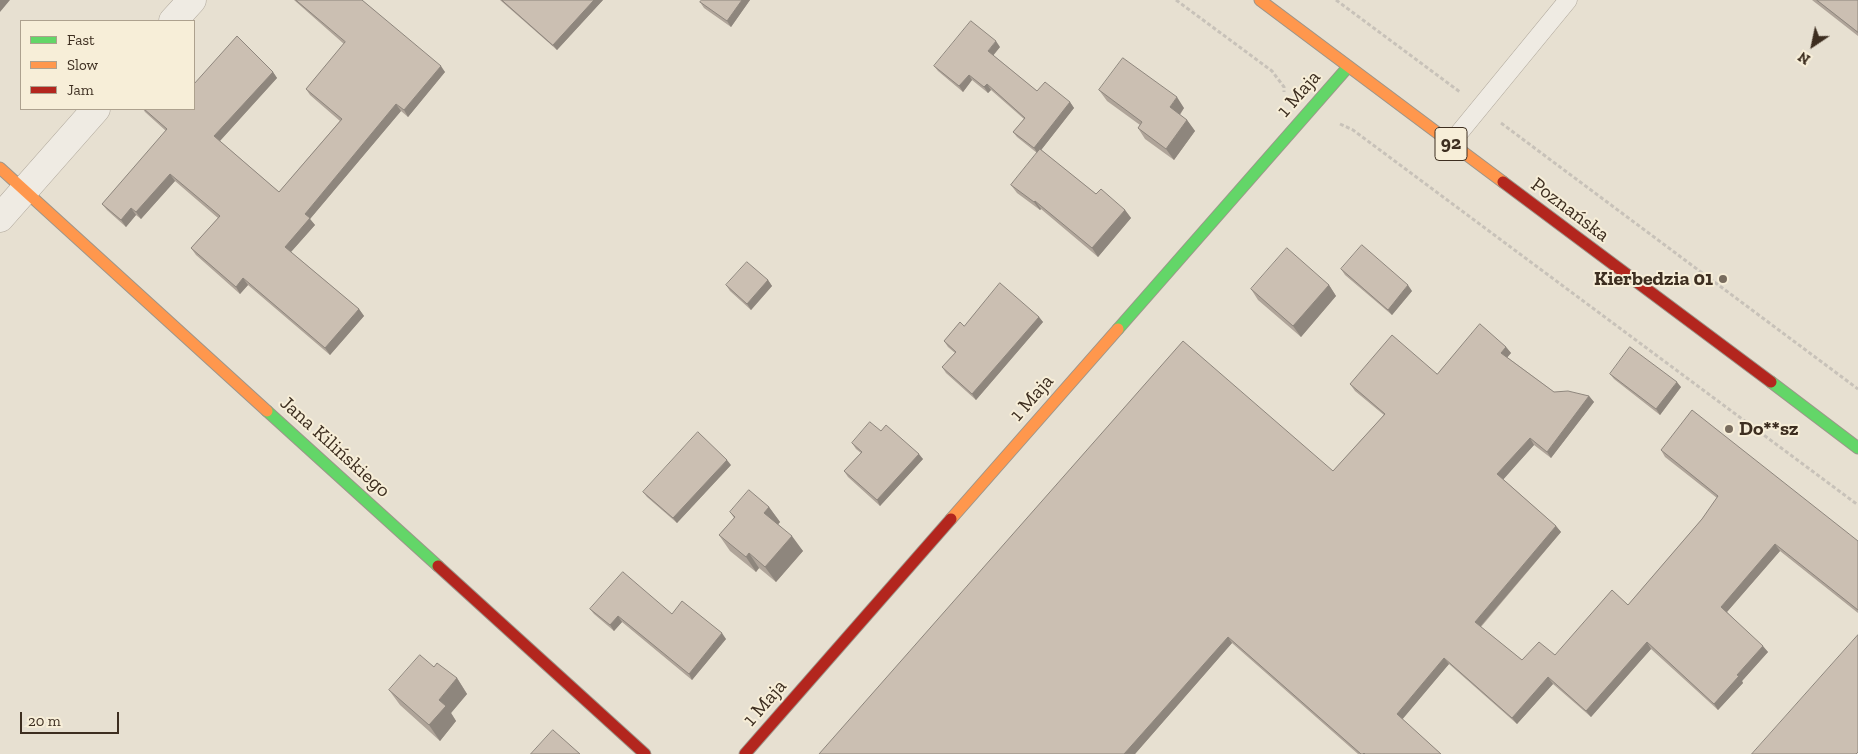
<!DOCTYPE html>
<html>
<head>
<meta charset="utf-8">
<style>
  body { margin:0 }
  #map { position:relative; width:1858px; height:754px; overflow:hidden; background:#e7e0d1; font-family:"Zilla Slab",serif }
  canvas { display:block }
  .legend { position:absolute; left:20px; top:20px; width:175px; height:90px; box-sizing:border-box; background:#f7eed8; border:1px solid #ada18e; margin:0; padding:6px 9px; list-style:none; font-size:15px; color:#3d2e20 }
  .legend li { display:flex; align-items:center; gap:10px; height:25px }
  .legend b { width:25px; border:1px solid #ada18e }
  .north { position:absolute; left:1788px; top:20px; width:50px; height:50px; -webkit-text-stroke:4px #f7eed8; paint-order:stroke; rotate:214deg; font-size:14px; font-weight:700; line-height:20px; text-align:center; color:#3d2e20 }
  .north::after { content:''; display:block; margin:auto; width:18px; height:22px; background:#3d2e20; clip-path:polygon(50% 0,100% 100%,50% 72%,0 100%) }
  .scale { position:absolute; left:20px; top:712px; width:99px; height:22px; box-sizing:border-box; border:2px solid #3d2e20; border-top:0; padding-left:6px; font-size:15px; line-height:18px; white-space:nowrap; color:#3d2e20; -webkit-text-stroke:4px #f7eed8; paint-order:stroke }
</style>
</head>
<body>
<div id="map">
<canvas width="1858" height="754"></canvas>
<ul class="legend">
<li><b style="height:6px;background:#63d668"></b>Fast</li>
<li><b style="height:6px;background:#ff974d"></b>Slow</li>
<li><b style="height:6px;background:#b3261e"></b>Jam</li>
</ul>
<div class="north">N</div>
<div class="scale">20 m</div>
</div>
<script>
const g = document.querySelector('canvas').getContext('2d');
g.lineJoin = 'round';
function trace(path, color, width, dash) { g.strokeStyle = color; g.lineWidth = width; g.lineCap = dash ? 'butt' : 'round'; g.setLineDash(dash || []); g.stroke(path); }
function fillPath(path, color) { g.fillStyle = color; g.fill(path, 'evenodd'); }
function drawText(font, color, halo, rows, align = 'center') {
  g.font = font + ' "Zilla Slab",serif'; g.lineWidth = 4; g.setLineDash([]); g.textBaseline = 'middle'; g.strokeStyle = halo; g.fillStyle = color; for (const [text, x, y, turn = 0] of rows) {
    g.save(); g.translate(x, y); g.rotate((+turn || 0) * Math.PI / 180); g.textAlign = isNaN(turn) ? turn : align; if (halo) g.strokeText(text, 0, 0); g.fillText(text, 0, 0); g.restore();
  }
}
const lane = new Path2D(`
  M 1450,144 L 1568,0`);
const street = new Path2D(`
  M 173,21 L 192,0
  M 0,218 L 96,109`);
const fast = new Path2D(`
  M 1118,329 L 1348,67
  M 1771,382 L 1858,448
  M 267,411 L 438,566`);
const slow = new Path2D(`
  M 1260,0 L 1503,182
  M 0,168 L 267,411
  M 951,519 L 1118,329`);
const jam = new Path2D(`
  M 1503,182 L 1771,382
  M 438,566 L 645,754
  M 745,754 L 951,519`);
trace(lane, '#ada599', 19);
trace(street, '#ada599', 29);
trace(fast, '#9c958a', 13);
trace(slow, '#9c958a', 13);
trace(jam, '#9c958a', 13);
trace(new Path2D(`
  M 1176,0 L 1272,71 L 1284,87 L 1284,92
  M 1336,0 L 1460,92
  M 1501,123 L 1858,389
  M 1340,124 L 1353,130 L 1858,505`), '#c8c2b9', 3, [4, 2.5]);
trace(lane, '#efebe3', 18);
trace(street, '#efebe3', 28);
trace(fast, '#63d668', 11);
trace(slow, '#ff974d', 11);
trace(jam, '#b3261e', 11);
fillPath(new Path2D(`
  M 294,0 L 362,0 L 445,72 L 408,117 L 401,111 L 310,219 L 315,225 L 291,252 L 359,309 L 364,316 L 330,355 L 248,285 L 240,294 L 196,255 L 191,248 L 218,218 L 175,181 L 141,219 L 136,215 L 126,227 L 107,210 L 102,204 L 166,131 L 145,112 L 143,109 L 194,109 L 273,72 L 277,78 L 220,141 L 279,192 L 340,121 L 310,95 L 306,89 L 344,44 Z
  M 500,0 L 603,0 L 557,50 Z
  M 702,0 L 750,0 L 731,27 L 704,8 L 700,2 Z
  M 1812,0 L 1858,0 L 1858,36 Z
  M 1000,47 L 993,55 L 1037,91 L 1070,102 L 1074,108 L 1041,150 L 1096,194 L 1125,210 L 1131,218 L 1098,257 L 1041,209 L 1040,210 L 1017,193 L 1011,185 L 1037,153 L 1017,137 L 1013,132 L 1024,119 L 991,90 L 988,93 L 972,80 L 963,92 L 938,71 L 934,66 Z
  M 1099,90 L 1184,108 L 1180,115 L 1187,120 L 1195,131 L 1174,160 L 1145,139 L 1138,128 L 1140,125 L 1107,101 Z
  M 1341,269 L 1412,291 L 1392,315 L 1345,275 Z
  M 768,280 L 772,286 L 751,310 L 730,291 L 726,285 Z
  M 1329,285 L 1336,296 L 1301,337 L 1258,300 L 1251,289 Z
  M 1039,317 L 1043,322 L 976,400 L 946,373 L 942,367 L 955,353 L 948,347 L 944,341 L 964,326 Z
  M 1506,347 L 1511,353 L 1507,357 L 1554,392 L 1589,396 L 1594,402 L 1551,458 L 1534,445 L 1503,479 L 1556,526 L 1561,532 L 1481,627 L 1522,660 L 1555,655 L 1628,605 L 1702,519 L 1717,498 L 1665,457 L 1661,450 L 1858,541 L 1858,613 L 1780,551 L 1727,612 L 1768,652 L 1742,681 L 1743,683 L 1718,710 L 1651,649 L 1591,717 L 1553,684 L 1517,724 L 1449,664 L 1402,719 L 1441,754 L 1358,754 L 1232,643 L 1135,754 L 819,754 L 1333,471 L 1384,415 L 1355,391 L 1350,384 L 1437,374 Z
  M 1610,374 L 1681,387 L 1660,415 L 1614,379 Z
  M 881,431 L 923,459 L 880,506 L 848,477 L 844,471 L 861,453 L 856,449 L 852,443 Z
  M 731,465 L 677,523 L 647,497 L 643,492 Z
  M 769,507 L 780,522 L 778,524 L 803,551 L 776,582 L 759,568 L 756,572 L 730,551 L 719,535 L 734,518 L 730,512 Z
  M 590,609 L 672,614 L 726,639 L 692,680 L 622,622 L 614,631 L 594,614 Z
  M 434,667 L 457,678 L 467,694 L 451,713 L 456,721 L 440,741 L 400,705 L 389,690 Z`), '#afa499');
fillPath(new Path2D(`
  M 0,0 L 10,0 L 0,12 Z
  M 594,0 L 603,0 L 557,50 L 553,45 Z
  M 742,0 L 750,0 L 731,27 L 727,21 Z
  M 996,41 L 1000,47 L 992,57 L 988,51 Z
  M 441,66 L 445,72 L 408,117 L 404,110 Z
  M 273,72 L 277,78 L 218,143 L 214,136 Z
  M 969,75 L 972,80 L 963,92 L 959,86 Z
  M 987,84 L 991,90 L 988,93 L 984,87 Z
  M 1177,97 L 1184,108 L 1177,118 L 1170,107 Z
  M 1070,102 L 1074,108 L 1038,154 L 1034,148 Z
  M 396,104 L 401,111 L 310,219 L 315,225 L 290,253 L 285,247 L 305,214 Z
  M 1187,120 L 1195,131 L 1174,160 L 1166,149 Z
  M 170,174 L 175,181 L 141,219 L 136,212 Z
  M 1035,201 L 1041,209 L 1040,210 L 1034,202 Z
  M 131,208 L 136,215 L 126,227 L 121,220 Z
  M 1125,210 L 1131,218 L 1098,257 L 1092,248 Z
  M 243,278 L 248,285 L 240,294 L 236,287 Z
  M 768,280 L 772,286 L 751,310 L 747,304 Z
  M 1329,285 L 1336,296 L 1301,337 L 1293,326 Z
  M 1408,285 L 1412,291 L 1392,315 L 1388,310 Z
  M 359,309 L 364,316 L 330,355 L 325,348 Z
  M 1039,317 L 1043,322 L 976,400 L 972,394 Z
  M 1506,347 L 1511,353 L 1506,359 L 1501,353 Z
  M 1677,382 L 1681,387 L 1660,415 L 1656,409 Z
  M 1589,396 L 1594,402 L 1551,458 L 1547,452 Z
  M 1530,438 L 1534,445 L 1502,481 L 1497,474 Z
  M 919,454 L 923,459 L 880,506 L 877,500 Z
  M 727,460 L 731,465 L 677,523 L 673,518 Z
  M 769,507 L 780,522 L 775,528 L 764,513 Z
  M 1556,526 L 1561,532 L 1479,628 L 1475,622 Z
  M 792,536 L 803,551 L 776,582 L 765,567 Z
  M 1775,544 L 1780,551 L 1726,613 L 1721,607 Z
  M 749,553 L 759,568 L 756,572 L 746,557 Z
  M 618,616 L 622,622 L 614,631 L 610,625 Z
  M 722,633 L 726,639 L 692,680 L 689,674 Z
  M 1228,637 L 1232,643 L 1135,754 L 1124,754 Z
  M 1647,642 L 1651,649 L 1591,717 L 1586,711 Z
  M 1763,646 L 1768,652 L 1742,681 L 1743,683 L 1718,710 L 1714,704 L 1737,675 Z
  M 1444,658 L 1449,664 L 1401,721 L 1397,714 Z
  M 1548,677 L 1553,684 L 1517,724 L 1512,718 Z
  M 457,678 L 467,694 L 451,713 L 456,721 L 440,741 L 429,725 L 439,700 Z`), '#8e867d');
const building = new Path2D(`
  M 296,0 L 362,0 L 441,66 L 404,110 L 396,104 L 305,214 L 310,218 L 285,247 L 359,309 L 325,348 L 243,278 L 236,287 L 191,248 L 220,216 L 170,174 L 136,212 L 131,208 L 121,220 L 102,204 L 167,129 L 144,109 L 194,109 L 194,84 L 237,36 L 273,72 L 214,136 L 279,192 L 342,119 L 306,89 L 345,42 Z
  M 502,0 L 594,0 L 553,45 Z
  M 702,0 L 742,0 L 727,21 L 700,2 Z
  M 1817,0 L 1858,0 L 1858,32 Z
  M 971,21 L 996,41 L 988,51 L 1037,91 L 1045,82 L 1070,102 L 1034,148 L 1013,132 L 1025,118 L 987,84 L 984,87 L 969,75 L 959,86 L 934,66 Z
  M 1123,58 L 1177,97 L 1170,107 L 1187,120 L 1166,149 L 1138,128 L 1142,122 L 1099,90 Z
  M 1040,149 L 1096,194 L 1101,189 L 1125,210 L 1092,248 L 1035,201 L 1034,202 L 1011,185 Z
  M 1362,245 L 1408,285 L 1388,310 L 1341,269 Z
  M 1287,248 L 1329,285 L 1293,326 L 1251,289 Z
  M 747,262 L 768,280 L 747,304 L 726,285 Z
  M 1000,283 L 1039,317 L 972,394 L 942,367 L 956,352 L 944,341 L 960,322 L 964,326 Z
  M 1480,324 L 1506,347 L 1501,353 L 1554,392 L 1568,391 L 1589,396 L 1547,452 L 1530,438 L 1497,474 L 1556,526 L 1475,622 L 1522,660 L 1539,642 L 1555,655 L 1612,590 L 1628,605 L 1702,519 L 1718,496 L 1661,450 L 1692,410 L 1858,541 L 1858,610 L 1775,544 L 1721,607 L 1763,646 L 1737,675 L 1739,676 L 1714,704 L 1647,642 L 1586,711 L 1548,677 L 1512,718 L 1444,658 L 1397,714 L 1441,754 L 1365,754 L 1364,753 L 1363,754 L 1361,754 L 1228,637 L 1124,754 L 819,754 L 1183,341 L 1333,471 L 1385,414 L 1350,384 L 1392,335 L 1437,374 Z
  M 1630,347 L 1677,382 L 1656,409 L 1610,374 Z
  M 870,422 L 881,431 L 886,425 L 919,454 L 877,500 L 844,471 L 862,452 L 852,443 Z
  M 698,432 L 727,460 L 673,518 L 643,492 Z
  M 749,490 L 769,507 L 764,513 L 792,536 L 765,567 L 749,553 L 746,557 L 719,535 L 735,517 L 730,512 Z
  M 623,572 L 672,614 L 682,601 L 722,633 L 689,674 L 618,616 L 610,625 L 590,609 Z
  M 1858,635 L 1858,752 L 1856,754 L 1752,754 Z
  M 420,655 L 434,667 L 437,663 L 457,678 L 439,700 L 446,706 L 429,725 L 389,690 Z
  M 553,730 L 580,754 L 531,754 Z`);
fillPath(building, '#cbbfb2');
trace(building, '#8e867d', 1);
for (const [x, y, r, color] of [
  [1723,279,5,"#786c5e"],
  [1729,429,5,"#786c5e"]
]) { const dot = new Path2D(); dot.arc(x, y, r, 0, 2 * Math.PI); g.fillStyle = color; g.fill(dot); trace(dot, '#f7eed8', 2); }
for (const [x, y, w] of [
  [1451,144,32]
]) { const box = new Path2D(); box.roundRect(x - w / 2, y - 16.5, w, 33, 4); g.fillStyle = '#f7eed8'; g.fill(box); trace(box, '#3d2e20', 1); }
drawText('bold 19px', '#3d2e20', null, [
  ["92",1451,144]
]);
drawText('20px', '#3d2e20', '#f7eed8', [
  ["1 Maja",1299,94,-49],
  ["Poznańska",1570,210,37],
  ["1 Maja",1032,398,-49],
  ["Jana Kilińskiego",335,447,42],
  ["1 Maja",765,703,-49]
]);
drawText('bold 20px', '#3d2e20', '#f7eed8', [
  ["Kierbedzia 01",1713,279],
  ["Do**sz",1739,429,"left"]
], 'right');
</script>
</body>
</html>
